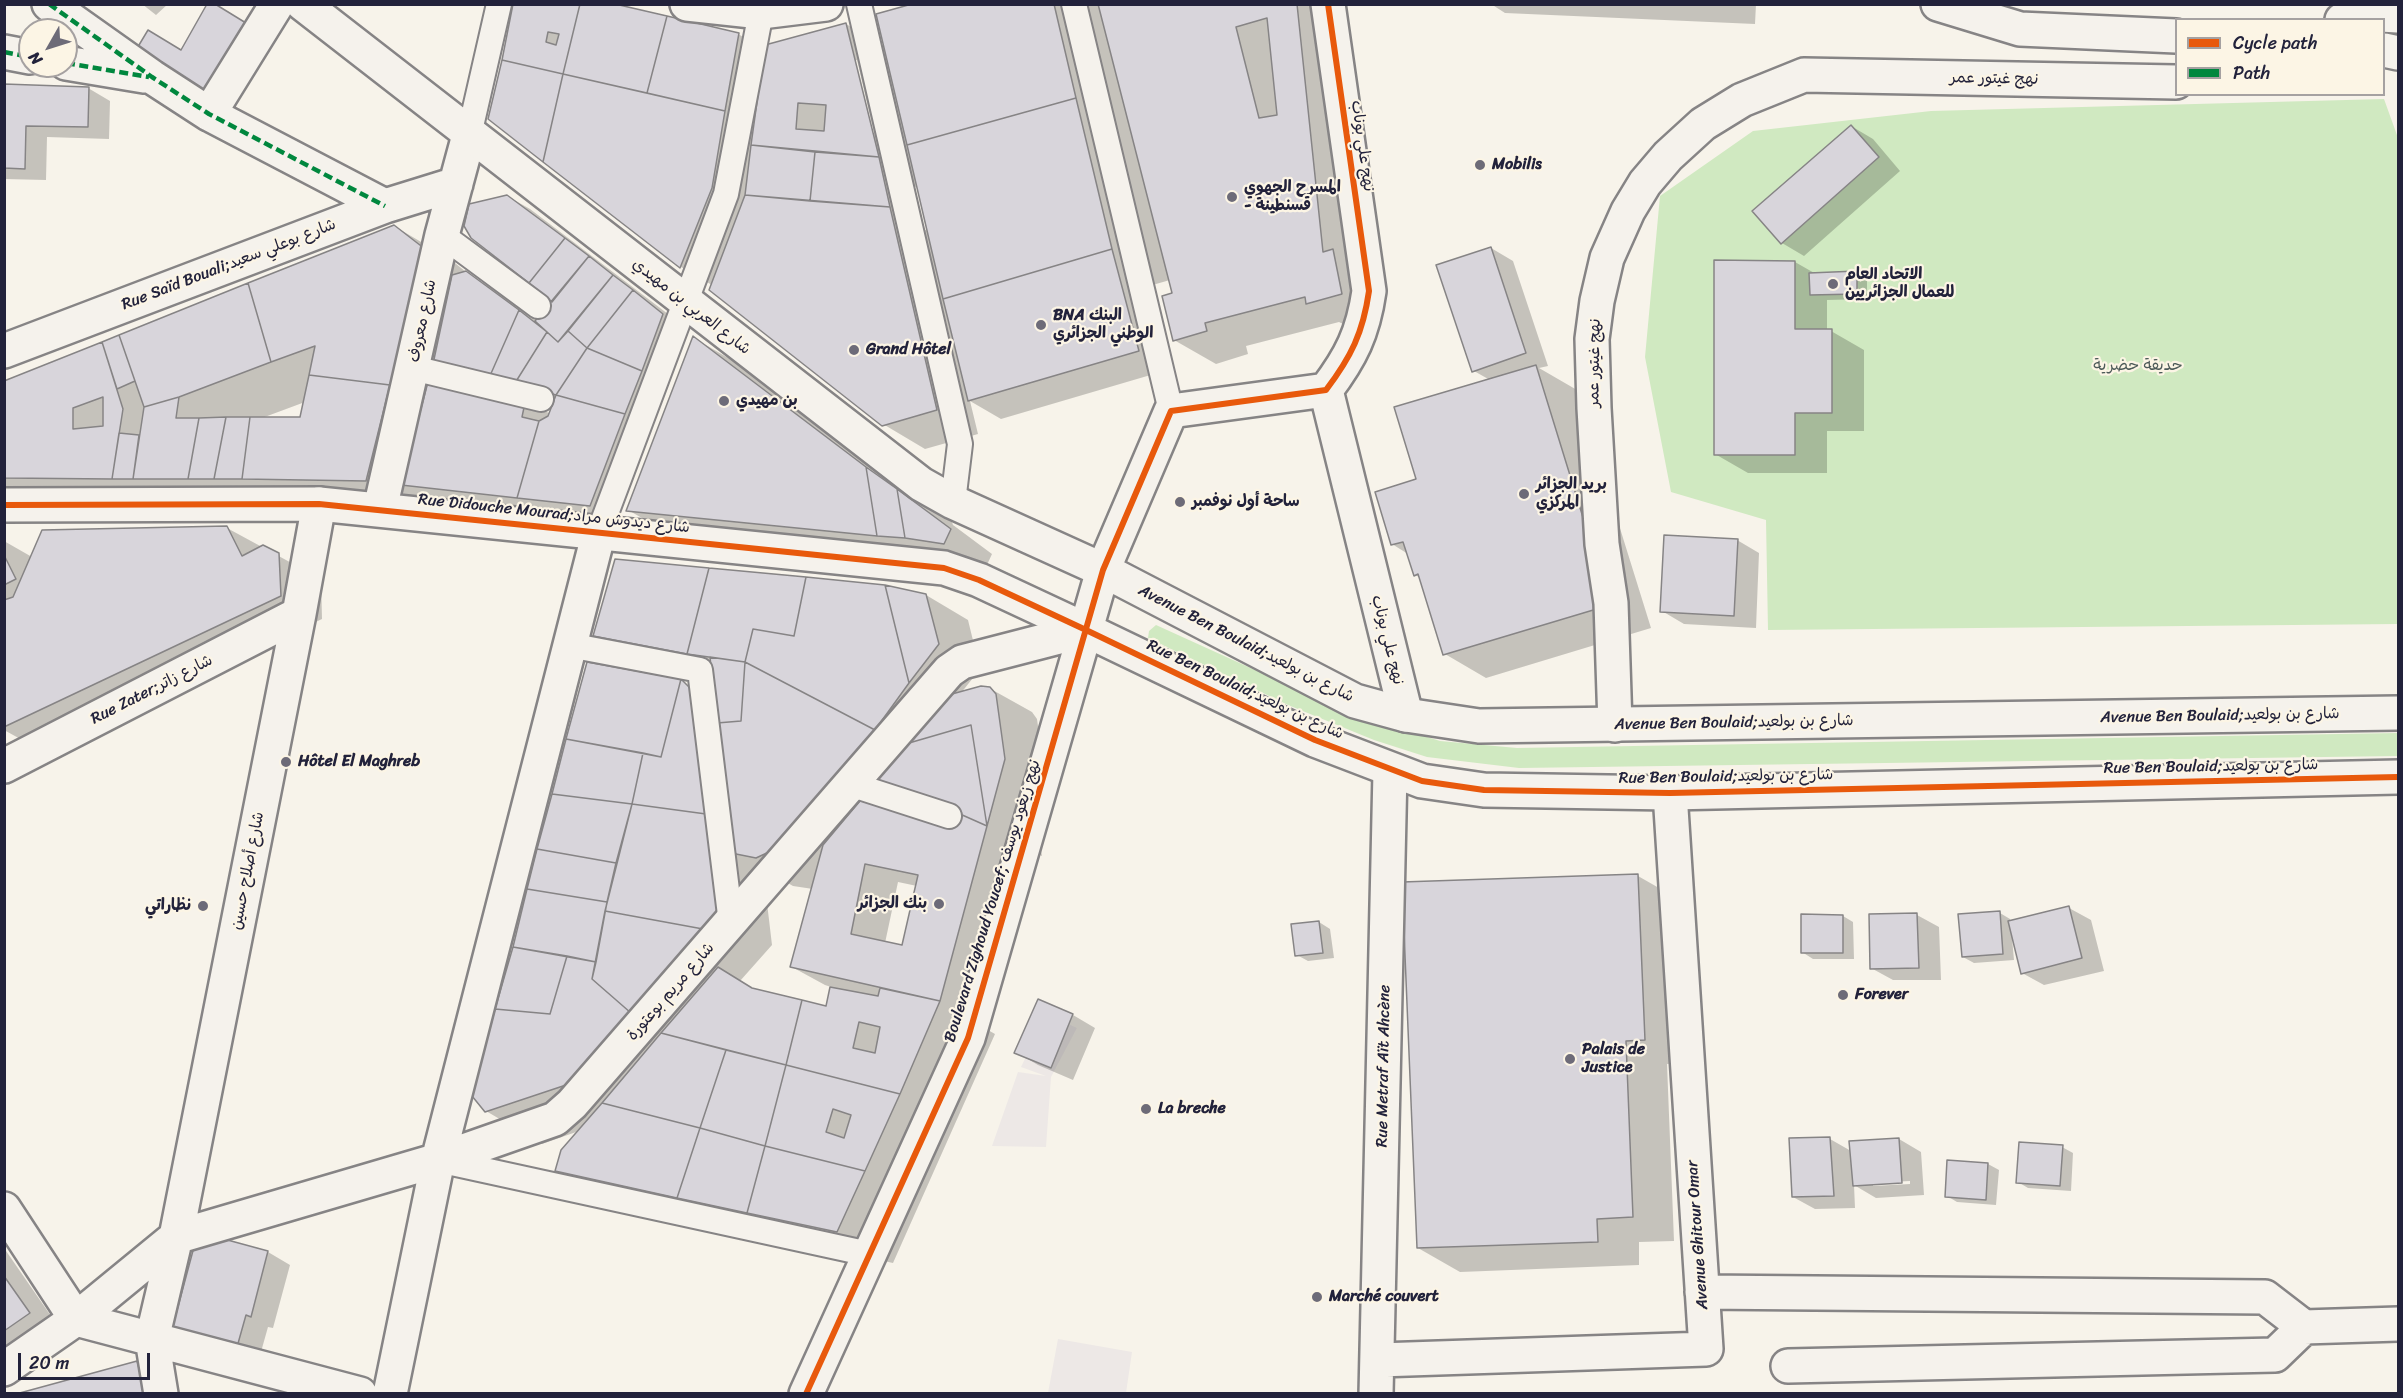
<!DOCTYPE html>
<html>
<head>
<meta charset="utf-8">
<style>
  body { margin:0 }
  #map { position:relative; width:2403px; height:1398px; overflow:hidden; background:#f7f3ea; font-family:Sriracha,sans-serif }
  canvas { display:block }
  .frame { position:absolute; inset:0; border:6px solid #22223b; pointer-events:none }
  .legend { position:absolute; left:2175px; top:18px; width:210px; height:78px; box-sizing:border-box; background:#fcf5e5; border:2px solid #a5a1a1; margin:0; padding:8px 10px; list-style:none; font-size:18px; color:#22223b }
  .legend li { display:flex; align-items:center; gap:12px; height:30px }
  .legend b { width:30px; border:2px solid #a5a1a1 }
  .north { position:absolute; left:18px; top:18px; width:60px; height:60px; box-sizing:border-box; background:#fcf5e5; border:2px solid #a5a1a1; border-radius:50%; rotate:231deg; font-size:16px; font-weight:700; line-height:24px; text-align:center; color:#22223b }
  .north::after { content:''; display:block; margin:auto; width:21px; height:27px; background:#6d6b78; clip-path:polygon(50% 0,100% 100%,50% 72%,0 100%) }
  .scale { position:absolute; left:18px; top:1353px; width:132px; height:27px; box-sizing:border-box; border:3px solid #22223b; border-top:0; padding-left:8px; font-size:18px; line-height:21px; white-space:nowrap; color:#22223b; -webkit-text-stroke:4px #fcf5e5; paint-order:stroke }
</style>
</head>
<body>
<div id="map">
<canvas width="2403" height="1398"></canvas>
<div class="frame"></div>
<ul class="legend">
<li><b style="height:8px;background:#e8590c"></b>Cycle path</li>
<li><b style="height:8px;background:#00873e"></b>Path</li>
</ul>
<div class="north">N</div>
<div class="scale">20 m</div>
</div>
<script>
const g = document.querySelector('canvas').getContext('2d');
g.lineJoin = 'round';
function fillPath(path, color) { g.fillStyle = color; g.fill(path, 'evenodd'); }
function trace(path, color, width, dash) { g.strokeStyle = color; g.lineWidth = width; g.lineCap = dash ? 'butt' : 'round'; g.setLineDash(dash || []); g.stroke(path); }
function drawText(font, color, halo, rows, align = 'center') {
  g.font = font + ' Sriracha,"Playpen Sans Arabic",sans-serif'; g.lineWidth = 4.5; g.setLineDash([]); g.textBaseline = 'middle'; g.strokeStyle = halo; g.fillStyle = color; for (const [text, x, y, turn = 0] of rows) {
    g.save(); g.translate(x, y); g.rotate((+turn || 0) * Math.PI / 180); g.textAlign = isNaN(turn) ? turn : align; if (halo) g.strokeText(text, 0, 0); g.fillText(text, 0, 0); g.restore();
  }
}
fillPath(new Path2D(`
  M 1047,1014 L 1077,1028 L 1051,1077 L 1046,1147 L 992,1146 L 1018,1072 L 1046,1076 L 1021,1067 Z
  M 1058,1339 L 1132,1352 L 1126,1393 L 1048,1393 Z`), '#ede8e6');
fillPath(new Path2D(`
  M 2384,99 L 2398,138 L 2398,624 L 1768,630 L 1766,520 L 1671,492 L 1645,357 L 1660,196 L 1753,131 L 1931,111 Z
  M 1156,625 L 1299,690 L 1395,727 L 1440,741 L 1517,748 L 2398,733 L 2398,756 L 1519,768 L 1427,757 L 1374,740 L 1288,705 L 1148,638 L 1149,631 Z`), '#d0e9c1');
fillPath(new Path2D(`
  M 142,4 L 168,4 L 156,15 Z
  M 515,4 L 738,34 L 761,47 L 746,125 L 755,130 L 846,24 L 885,47 L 918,4 L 1336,4 L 1383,318 L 1349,327 L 1339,322 L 1246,346 L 1248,354 L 1216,364 L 1174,340 L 1174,294 L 1170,280 L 1149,286 L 1171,369 L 1001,419 L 970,401 L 978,434 L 925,449 L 883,424 L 712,285 L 681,267 L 490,119 ZM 857,60 L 874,133 L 871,133 L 854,61 ZM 904,186 L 918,187 L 929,232 L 912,222 Z
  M 1491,4 L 1756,4 L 1755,24 L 1505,13 Z
  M 4,86 L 88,88 L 110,101 L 109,139 L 47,137 L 46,180 L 4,179 Z
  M 1851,126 L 1873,139 L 1900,171 L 1804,256 L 1782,243 Z
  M 507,196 L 530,209 L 685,327 L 612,518 L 458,517 L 426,498 L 422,513 L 4,510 L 4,382 L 394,226 L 450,259 L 471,276 L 522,305 L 540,318 L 554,301 ZM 549,399 L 555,401 L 550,414 L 544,410 ZM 305,402 L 302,419 L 262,418 Z
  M 1491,248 L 1513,261 L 1548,366 L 1539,368 L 1577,390 L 1651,628 L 1486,678 L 1445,654 L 1421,578 L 1415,575 L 1408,554 L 1392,544 L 1418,480 L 1490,380 L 1474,371 Z
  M 1795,262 L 1816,274 L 1856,273 L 1867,279 L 1867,299 L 1827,300 L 1827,331 L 1831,331 L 1864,350 L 1864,431 L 1827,431 L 1827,473 L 1748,473 L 1715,454 Z
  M 694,338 L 735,362 L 908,493 L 952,522 L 953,525 L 992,554 L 986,567 L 670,534 L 628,510 Z
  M 227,528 L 321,579 L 322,619 L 44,752 L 4,730 L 4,541 L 32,557 Z
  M 1737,540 L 1759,553 L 1756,628 L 1684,624 L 1662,611 Z
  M 926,595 L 968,620 L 980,669 L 961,693 L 989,688 L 1032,712 L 1037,719 L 1046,784 L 1036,820 L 1042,856 L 1019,846 L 972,1021 L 995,1034 L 893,1263 L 612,1202 L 556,1170 L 579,1131 L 542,1144 L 486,1111 L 680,681 L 716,702 L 714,678 L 650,668 L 595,635 ZM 763,869 L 793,886 L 813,889 L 792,967 L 825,985 L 831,987 L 827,1007 L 754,990 L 740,981 L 772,945 ZM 898,882 L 917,886 L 903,946 L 885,943 Z
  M 1638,876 L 1680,900 L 1687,1063 L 1667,1064 L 1674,1241 L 1639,1242 L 1639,1265 L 1460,1272 L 1418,1248 Z
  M 2069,908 L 2091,920 L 2104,971 L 2044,985 L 2022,973 L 2014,938 L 2012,938 L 2014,960 L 1974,963 L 1963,957 L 2000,913 L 2010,919 L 2011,922 Z
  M 1917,915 L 1939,927 L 1941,980 L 1893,980 L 1871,968 Z
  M 1843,916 L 1853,922 L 1854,959 L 1813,959 L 1802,952 Z
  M 1319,922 L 1330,929 L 1334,958 L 1308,961 L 1297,955 Z
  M 1038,1001 L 1073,1015 L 1095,1028 L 1073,1080 L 1038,1065 L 1016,1052 Z
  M 1830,1139 L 1851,1151 L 1899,1139 L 1921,1152 L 1924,1195 L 1876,1198 L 1854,1185 L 1855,1208 L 1815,1209 L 1793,1197 L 1791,1140 ZM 1910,1181 L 1910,1184 L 1873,1186 L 1873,1183 Z
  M 2062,1147 L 2073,1153 L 2071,1191 L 2028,1188 L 2018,1182 Z
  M 1988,1164 L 1999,1170 L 1996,1205 L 1957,1202 L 1947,1196 Z
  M 199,1234 L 268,1252 L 290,1265 L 273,1328 L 268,1327 L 259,1359 L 196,1341 Z
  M 4,1248 L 62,1332 L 4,1371 Z`), '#0003');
const building = new Path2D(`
  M 207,4 L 215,4 L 246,23 L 202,96 L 133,55 L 148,30 L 181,50 Z
  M 513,4 L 580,4 L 563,74 L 502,60 ZM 548,32 L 559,34 L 556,45 L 546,42 Z
  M 580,4 L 615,4 L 667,16 L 647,93 L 563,74 Z
  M 912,4 L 1054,4 L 1076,98 L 907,145 L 876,14 Z
  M 1098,4 L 1297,4 L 1323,252 L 1333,249 L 1342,294 L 1306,304 L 1305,297 L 1205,323 L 1207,331 L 1173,341 L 1162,296 L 1172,293 ZM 1267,18 L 1277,115 L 1259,118 L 1236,27 Z
  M 667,16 L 739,33 L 725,111 L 647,93 Z
  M 846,23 L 879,157 L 751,145 L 765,45 ZM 798,103 L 826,105 L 824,131 L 796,129 Z
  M 502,60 L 563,74 L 543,162 L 488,119 Z
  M 563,74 L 725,111 L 712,188 L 680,268 L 543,162 Z
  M 4,84 L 89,87 L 88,127 L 26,126 L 25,169 L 4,168 Z
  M 1076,98 L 1112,249 L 943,299 L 907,145 Z
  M 1851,125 L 1879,157 L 1781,244 L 1752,211 Z
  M 751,145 L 815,152 L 810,201 L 745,195 Z
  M 815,152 L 879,157 L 890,207 L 810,201 Z
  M 507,195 L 565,238 L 529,283 L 471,238 L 464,226 L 469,204 Z
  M 745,195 L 890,207 L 937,410 L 882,426 L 709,290 Z
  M 394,225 L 425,249 L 390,385 L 309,375 L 315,346 L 271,362 L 248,283 Z
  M 565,238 L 589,256 L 552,302 L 529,283 Z
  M 1491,247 L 1526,353 L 1472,372 L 1436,265 Z
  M 1112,249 L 1139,351 L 968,401 L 943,299 Z
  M 589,256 L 613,275 L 558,342 L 535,321 Z
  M 1714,260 L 1795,261 L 1795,329 L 1832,329 L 1832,413 L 1795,413 L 1795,455 L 1714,455 Z
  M 466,271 L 519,310 L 489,378 L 433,364 L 452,275 Z
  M 1857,271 L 1857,294 L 1810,295 L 1809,273 Z
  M 613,275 L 633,290 L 587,348 L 568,331 Z
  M 248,283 L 271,362 L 179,397 L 144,407 L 119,335 Z
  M 633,290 L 663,314 L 642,371 L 587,348 Z
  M 519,310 L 547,332 L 515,383 L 489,378 Z
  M 568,331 L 587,348 L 556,395 L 515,383 L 547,332 L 558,342 Z
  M 119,335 L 135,381 L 117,389 L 102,342 Z
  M 693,336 L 866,467 L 877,536 L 626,511 Z
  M 102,342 L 123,409 L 112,479 L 4,478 L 4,381 ZM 103,397 L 103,426 L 73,429 L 73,408 Z
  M 587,348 L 642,371 L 625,414 L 556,395 Z
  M 1536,365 L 1610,605 L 1443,655 L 1418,574 L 1414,576 L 1403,542 L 1391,545 L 1375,492 L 1416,479 L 1394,407 Z
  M 309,375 L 390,385 L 366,481 L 242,479 L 250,417 L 300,417 Z
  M 429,378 L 526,398 L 522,417 L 539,421 L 517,498 L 401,485 Z
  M 556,395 L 625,414 L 590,506 L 517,498 L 539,421 L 548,416 Z
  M 179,397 L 176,418 L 199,418 L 188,479 L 133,479 L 144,407 Z
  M 226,417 L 250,417 L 242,479 L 214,479 Z
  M 226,417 L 214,479 L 188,479 L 199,418 Z
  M 119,433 L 139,435 L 133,479 L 112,479 Z
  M 866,467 L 897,489 L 905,538 L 877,536 Z
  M 897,489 L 951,529 L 944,544 L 905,538 Z
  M 227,526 L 242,556 L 263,545 L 279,553 L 281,596 L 4,727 L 4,600 L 13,597 L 42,530 Z
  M 1664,535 L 1738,539 L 1734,616 L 1660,612 Z
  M 4,555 L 16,579 L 4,585 Z
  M 615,559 L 709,568 L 687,654 L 593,636 Z
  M 709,568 L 806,577 L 794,636 L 753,629 L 745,662 L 687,654 Z
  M 806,577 L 885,585 L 909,683 L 875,730 L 745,662 L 753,629 L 794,636 Z
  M 885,585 L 926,594 L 939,644 L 909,683 Z
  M 710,657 L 745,662 L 741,721 L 717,723 Z
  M 587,662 L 681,679 L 661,757 L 566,739 Z
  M 745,662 L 875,730 L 769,852 L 756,858 L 736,854 L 729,843 L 717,723 L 741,721 Z
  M 681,679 L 692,690 L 706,814 L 632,804 L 643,753 L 661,757 Z
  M 981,686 L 990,687 L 996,694 L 1005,759 L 987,826 L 971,725 L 909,743 L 952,694 Z
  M 971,725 L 987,826 L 960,814 L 874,784 L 909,743 Z
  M 566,739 L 643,753 L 632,804 L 552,794 Z
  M 552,794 L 632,804 L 616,863 L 537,849 Z
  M 864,796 L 960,814 L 987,826 L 940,1001 L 790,967 L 823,845 ZM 865,864 L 918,875 L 902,945 L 851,934 Z
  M 632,804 L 706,814 L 717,912 L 703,929 L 605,911 Z
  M 537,849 L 616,863 L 607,902 L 527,889 Z
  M 1638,874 L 1645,1040 L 1626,1041 L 1633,1217 L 1597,1219 L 1598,1242 L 1417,1248 L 1402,882 Z
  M 527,889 L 607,902 L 596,962 L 513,947 Z
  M 2069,906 L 2082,958 L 2021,974 L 2008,921 Z
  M 605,911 L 703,929 L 631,1013 L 592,979 Z
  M 2000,911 L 2003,954 L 1962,957 L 1958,914 Z
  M 1917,913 L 1919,968 L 1870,969 L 1869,914 Z
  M 1801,914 L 1843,915 L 1843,953 L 1801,953 Z
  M 1319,921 L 1323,953 L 1295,956 L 1291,924 Z
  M 513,947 L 567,956 L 550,1014 L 495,1009 Z
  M 567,956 L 596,962 L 592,979 L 631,1013 L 569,1084 L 485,1112 L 472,1096 L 495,1009 L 550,1014 Z
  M 718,967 L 752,988 L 802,1000 L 786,1065 L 661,1033 Z
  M 830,987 L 878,996 L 880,988 L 940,1001 L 900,1094 L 786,1065 L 802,1000 L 826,1006 ZM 859,1022 L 880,1027 L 875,1053 L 853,1048 Z
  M 1038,999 L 1073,1014 L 1051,1068 L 1014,1053 Z
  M 661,1033 L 726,1050 L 700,1128 L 602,1103 Z
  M 726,1050 L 786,1065 L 765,1146 L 700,1128 Z
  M 786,1065 L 900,1094 L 865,1171 L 765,1146 ZM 833,1109 L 851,1115 L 844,1138 L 826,1132 Z
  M 602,1103 L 700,1128 L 677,1198 L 555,1171 L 561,1150 Z
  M 700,1128 L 765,1146 L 747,1213 L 677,1198 Z
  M 1830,1137 L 1834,1196 L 1792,1197 L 1789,1138 Z
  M 1899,1138 L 1902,1183 L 1853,1186 L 1849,1141 Z
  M 2019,1142 L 2063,1145 L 2060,1186 L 2016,1183 Z
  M 765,1146 L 865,1171 L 837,1232 L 747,1213 Z
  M 1947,1160 L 1988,1163 L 1986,1200 L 1945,1197 Z
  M 198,1232 L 268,1251 L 251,1317 L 246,1315 L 237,1347 L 172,1329 Z
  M 4,1276 L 30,1313 L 4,1331 Z
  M 137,1361 L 146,1394 L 16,1394 Z`);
fillPath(building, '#d8d5db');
trace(building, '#868485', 1.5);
const lane = new Path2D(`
  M 859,4 L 960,444 L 953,502
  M 1074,4 L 1171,411
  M 469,135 L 499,4
  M 442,235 L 538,306
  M 413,368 L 541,399
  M 599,532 L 726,194 L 761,12
  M 569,645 L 700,670 L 731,923
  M 850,784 L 949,816
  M 438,1160 L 869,1254`);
const street = new Path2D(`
  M 49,4 L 152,77 L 209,114 L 385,206
  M 687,4 L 761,12 L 826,4
  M 4,52 L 30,57
  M 66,63 L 144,76
  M 209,114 L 277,4
  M 4,351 L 385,206 L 456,184
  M 1326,390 L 1406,715
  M 380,509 L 442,235 L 469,135
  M 1103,570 L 1171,411 L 1326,390 C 1351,357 1363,333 1369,291 L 1328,4
  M 1615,725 L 1611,603 L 1602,544 L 1594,408 L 1592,339 L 1597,301 L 1607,258 L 1628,211 L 1645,183 L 1668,156 L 1703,124 L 1742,100 L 1804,75 L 2176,82
  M 4,766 L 299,614
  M 4,1209 L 76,1319 L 360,1394
  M 1702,1292 L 2265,1297 L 2304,1327
  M 1379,1360 L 1706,1349 L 1670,793
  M 1788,1366 L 2275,1355 L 2304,1327 L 2398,1324
  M 4,1369 L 76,1319 L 176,1237 L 438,1160 L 555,1119 L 572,1104 L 949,671 L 962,662 L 1086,630
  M 161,1394 L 152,1339 L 176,1237 L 299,614 L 319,504
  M 390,1394 L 438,1160 L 599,532
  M 1376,1394 L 1390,771`);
const secondary = new Path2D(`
  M 303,4 L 921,484 L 953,502 L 1103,570 L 1355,701 L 1406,715 L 1479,726 L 2398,713
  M 1938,4 L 2020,29 L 2176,36
  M 2342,20 L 2364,14 L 2398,16
  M 2384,50 L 2398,53
  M 4,505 L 319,504 L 944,568 L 979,580 L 1086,630 L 1315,740 L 1422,781 L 1484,790 L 1670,793 L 2398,777
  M 806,1394 L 968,1038 L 1103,570`);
trace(lane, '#868485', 28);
trace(street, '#868485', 38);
trace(secondary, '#868485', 38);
trace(lane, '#f5f2ec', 24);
trace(street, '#f5f2ec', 33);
trace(secondary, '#f5f2ec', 33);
trace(new Path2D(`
  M 49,4 L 152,77 L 209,114 L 385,206
  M 4,52 L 30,57
  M 66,63 L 149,77`), '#00873e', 4.5, [9, 4.5]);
trace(new Path2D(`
  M 4,505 L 319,504 L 944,568 L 979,580 L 1086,630 L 1315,740 L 1422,781 L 1484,790 L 1670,793 L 2398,777
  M 806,1394 L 968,1038 L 1103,570 L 1171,411 L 1326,390 C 1351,357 1363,333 1369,291 L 1328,4`), '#e8590c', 6);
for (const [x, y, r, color] of [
  [1480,165,6,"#6d6b78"],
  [1232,197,6,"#6d6b78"],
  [1833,284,6,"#6d6b78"],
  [1041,325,6,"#6d6b78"],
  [854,350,6,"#6d6b78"],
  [724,401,6,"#6d6b78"],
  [1524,494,6,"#6d6b78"],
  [1180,502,6,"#6d6b78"],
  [286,762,6,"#6d6b78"],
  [939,904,6,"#6d6b78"],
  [203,906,6,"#6d6b78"],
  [1843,995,6,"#6d6b78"],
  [1570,1059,6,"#6d6b78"],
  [1146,1109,6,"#6d6b78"],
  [1317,1297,6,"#6d6b78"]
]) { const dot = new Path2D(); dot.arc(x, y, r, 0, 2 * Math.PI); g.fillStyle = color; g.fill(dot); trace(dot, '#fcf5e5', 2); }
drawText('16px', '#22223b', '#fcf5e5', [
  ["نهج غيتور عمر",1994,79,1],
  ["نهج علي بوناب",1362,146,82],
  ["Rue Saïd Bouali;شارع بوعلي سعيد",229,265,-21],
  ["شارع العربي بن مهيدي",691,307,38],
  ["شارع معروف",423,321,-78],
  ["نهج غيتور عمر",1595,363,-89],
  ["Rue Didouche Mourad;شارع ديدوش مراد",554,514,6],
  ["نهج علي بوناب",1387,640,76],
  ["Avenue Ben Boulaid;شارع بن بولعيد",1246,644,27],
  ["Rue Zater;شارع زاتر",152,690,-27],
  ["Rue Ben Boulaid;شارع بن بولعيد",1245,690,25],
  ["Avenue Ben Boulaid;شارع بن بولعيد",2220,716,-1],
  ["Avenue Ben Boulaid;شارع بن بولعيد",1734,723,-1],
  ["Rue Ben Boulaid;شارع بن بولعيد",2211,767,-1],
  ["Rue Ben Boulaid;شارع بن بولعيد",1726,777,-1],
  ["شارع أصلاح حسين",248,871,-79],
  ["Boulevard Zighoud Youcef; نهج زيغود يوسف",993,901,-73],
  ["شارع مريم بوعتورة",671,992,-49],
  ["Rue Metraf Aït Ahcène",1384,1066,-89],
  ["Avenue Ghitour Omar",1698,1235,-94]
]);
drawText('bold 16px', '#22223b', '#fcf5e5', [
  ["Mobilis",1492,165],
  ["المسرح الجهوي",1244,188],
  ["- قسنطينة",1244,206],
  ["الاتحاد العام",1845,275],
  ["للعمال الجزائريين",1845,293],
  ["BNA البنك",1053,316],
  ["الوطني الجزائري",1053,334],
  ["Grand Hôtel",866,350],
  ["بن مهيدي",736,401],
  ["بريد الجزائر",1536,485],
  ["المركزي",1536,503],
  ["ساحة أول نوفمبر",1192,502],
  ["Hôtel El Maghreb",298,762],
  ["بنك الجزائر",927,904,"right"],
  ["نظاراتي",191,906,"right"],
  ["Forever",1855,995],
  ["Palais de",1582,1050],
  ["Justice",1582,1068],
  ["La breche",1158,1109],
  ["Marché couvert",1329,1297]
], 'left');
drawText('16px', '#4d5b59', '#fcf5e5', [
  ["حديقة حضرية",2138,366]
]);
</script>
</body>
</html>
